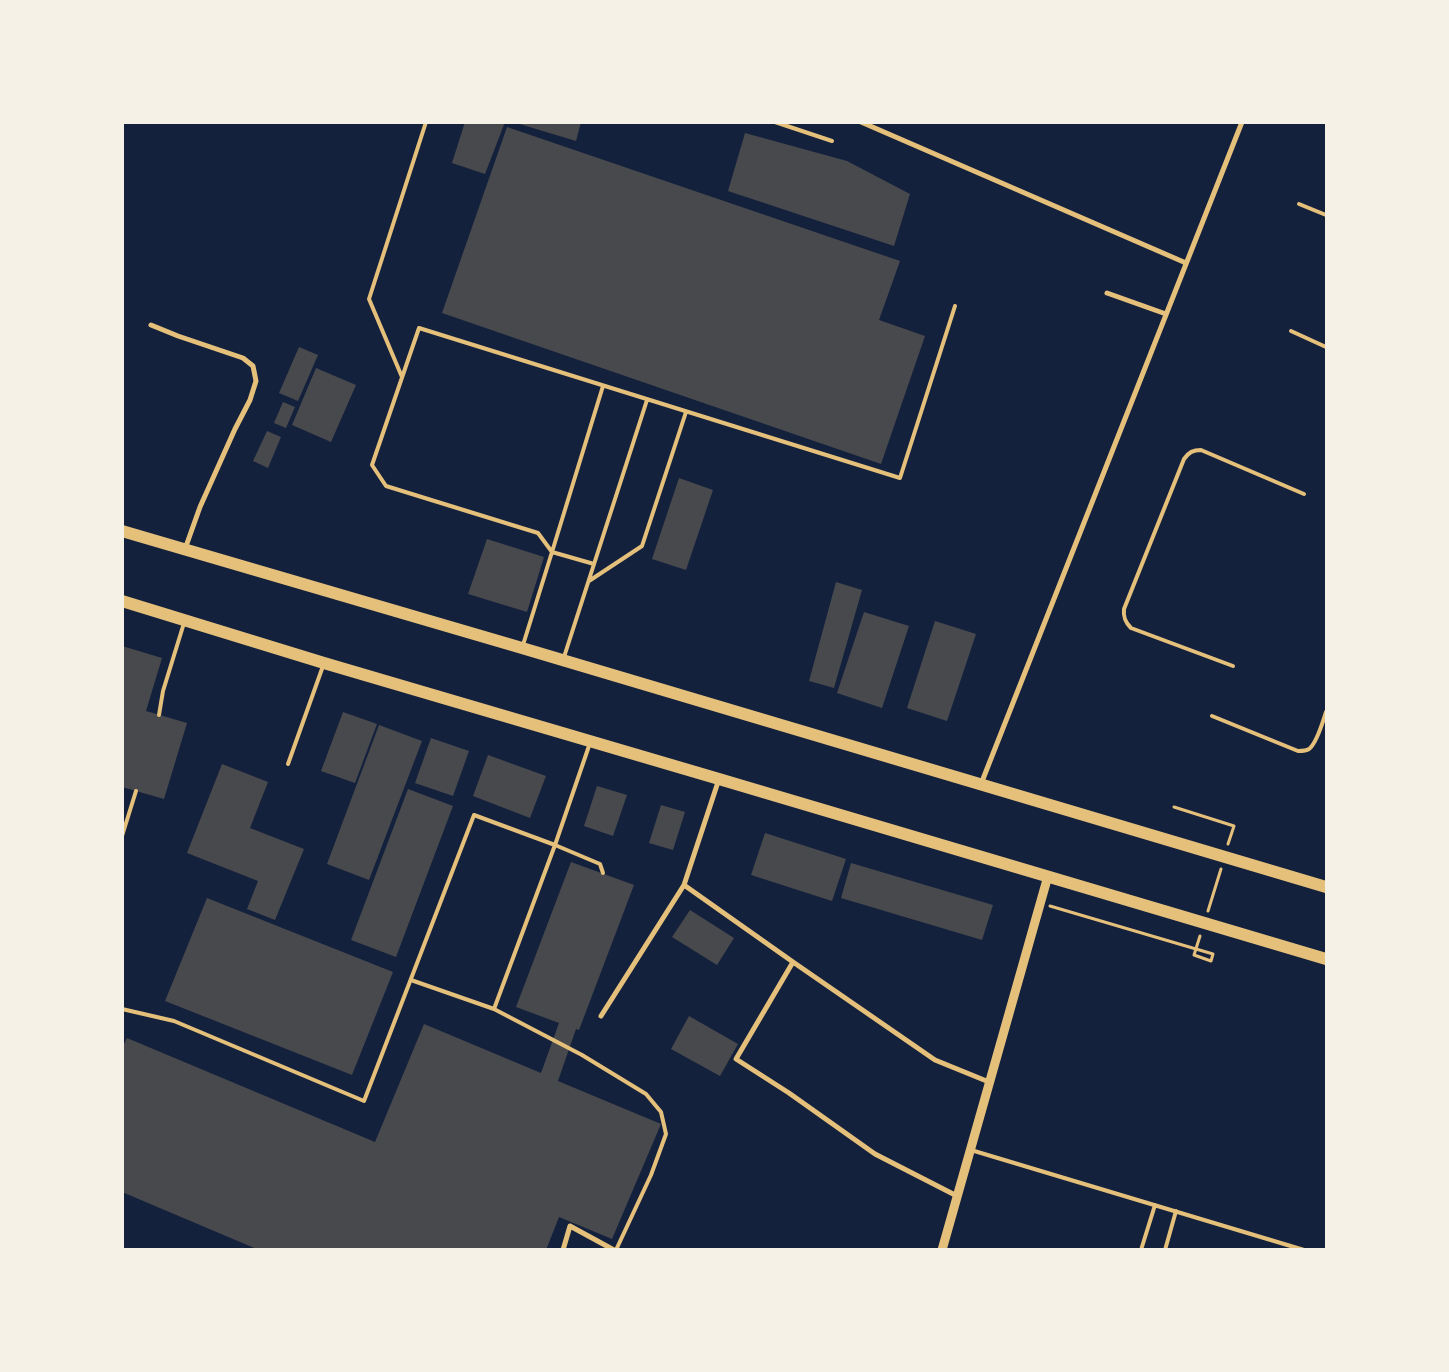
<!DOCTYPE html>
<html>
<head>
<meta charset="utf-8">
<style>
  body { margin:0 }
  #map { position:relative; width:1449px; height:1372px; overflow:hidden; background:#14213d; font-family:Figtree,sans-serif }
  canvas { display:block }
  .frame { position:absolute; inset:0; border:124px solid #f6f1e7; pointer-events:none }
</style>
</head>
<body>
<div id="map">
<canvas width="1449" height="1372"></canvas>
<div class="frame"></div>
</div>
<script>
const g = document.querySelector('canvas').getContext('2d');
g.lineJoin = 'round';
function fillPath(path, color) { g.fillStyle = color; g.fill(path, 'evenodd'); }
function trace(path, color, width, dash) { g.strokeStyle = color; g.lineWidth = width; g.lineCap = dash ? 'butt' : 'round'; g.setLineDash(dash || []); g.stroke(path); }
fillPath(new Path2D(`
  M 465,122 L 505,122 L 485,174 L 452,163 Z
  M 513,122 L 581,122 L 576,141 Z
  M 507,127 L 900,261 L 879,320 L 925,336 L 881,464 L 442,313 Z
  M 745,133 L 847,161 L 910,194 L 894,246 L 728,191 Z
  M 299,347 L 318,355 L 298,401 L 279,393 Z
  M 316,368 L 356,385 L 331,442 L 292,425 Z
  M 283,402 L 295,407 L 286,428 L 274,423 Z
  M 267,431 L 281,437 L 268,468 L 253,461 Z
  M 679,478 L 713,490 L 686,570 L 652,559 Z
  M 487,539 L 544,557 L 527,612 L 468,594 Z
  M 836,582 L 862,590 L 834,688 L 809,681 Z
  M 864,612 L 909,626 L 882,708 L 837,693 Z
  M 935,621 L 976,634 L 947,721 L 907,708 Z
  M 122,646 L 162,658 L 146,711 L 187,723 L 164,799 L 122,787 Z
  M 343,712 L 377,724 L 355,783 L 321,771 Z
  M 379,725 L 422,741 L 369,880 L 327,864 Z
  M 431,738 L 469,751 L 453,796 L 415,783 Z
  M 488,755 L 546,776 L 530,818 L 473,796 Z
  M 222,764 L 268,782 L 250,828 L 304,849 L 275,920 L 247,909 L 258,881 L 187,853 Z
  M 597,786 L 627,795 L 613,836 L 584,826 Z
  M 408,789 L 453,806 L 396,957 L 351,940 Z
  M 661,805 L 685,812 L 673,850 L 649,843 Z
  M 765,833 L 846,859 L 832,901 L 751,875 Z
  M 571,862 L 634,885 L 579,1030 L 576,1029 L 558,1081 L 661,1124 L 612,1239 L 559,1217 L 546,1250 L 259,1250 L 122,1192 L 122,1048 L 127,1038 L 375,1142 L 424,1024 L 541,1073 L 559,1023 L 516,1007 Z
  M 851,863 L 993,905 L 982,940 L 841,898 Z
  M 207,898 L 393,972 L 352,1075 L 165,1001 Z
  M 690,910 L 734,938 L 717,965 L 672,937 Z
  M 689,1016 L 738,1044 L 720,1076 L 671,1049 Z`), '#48494c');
trace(new Path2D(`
  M 1174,807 L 1234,826 L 1228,844
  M 1050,906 L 1213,954 L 1211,961 L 1194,955 L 1200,936
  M 1208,911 L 1221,869`), '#e5c07b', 3);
trace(new Path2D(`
  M 775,122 L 832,141
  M 1299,204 L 1326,215
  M 1291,331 L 1326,347
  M 402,377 L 369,299 L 426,122
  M 594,564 L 552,552 L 603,386
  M 589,581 L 642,546 L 686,412
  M 523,645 L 552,552 L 538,533 L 386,486 L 372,465 L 419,328 L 900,478 L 955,306
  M 564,657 L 647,400
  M 1233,666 L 1131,628 C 1125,622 1123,617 1124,609 L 1184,459 C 1189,452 1193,450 1201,450 L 1304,494
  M 159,715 L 163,691 L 184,623
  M 1212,716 L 1298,751 C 1302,751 1306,751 1309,749 C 1317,743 1323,721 1326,712
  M 288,764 L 323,666
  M 122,836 L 136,791
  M 411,980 L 494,1009 L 582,1055 L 646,1094 L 661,1112 L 666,1134 L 651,1175 L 616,1250
  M 122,1009 L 174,1021 L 364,1101 L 474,815 L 555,845 L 590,743
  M 494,1009 L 555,845 L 600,864 L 603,873
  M 971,1150 L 1304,1250
  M 1141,1250 L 1155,1205
  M 1165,1250 L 1176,1211`), '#e5c07b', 4);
trace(new Path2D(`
  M 861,122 L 1186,263
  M 1107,293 L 1166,314
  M 151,325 L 178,336 L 243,358 L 253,366 L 256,381 L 250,400 L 235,429 L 200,507 L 185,549
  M 981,784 L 1242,122
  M 684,885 L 793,962
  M 601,1016 L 684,885 L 719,779
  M 957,1196 L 875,1154 L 789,1093 L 736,1059 L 793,962 L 935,1060 L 989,1082
  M 563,1250 L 570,1226 L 614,1250`), '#e5c07b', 5);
trace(new Path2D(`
  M 942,1250 L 1048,876`), '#e5c07b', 9);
trace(new Path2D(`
  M 122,531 L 522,648 L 1326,887
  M 122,601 L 324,663 L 719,779 L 1326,959`), '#e5c07b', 12);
</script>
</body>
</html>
